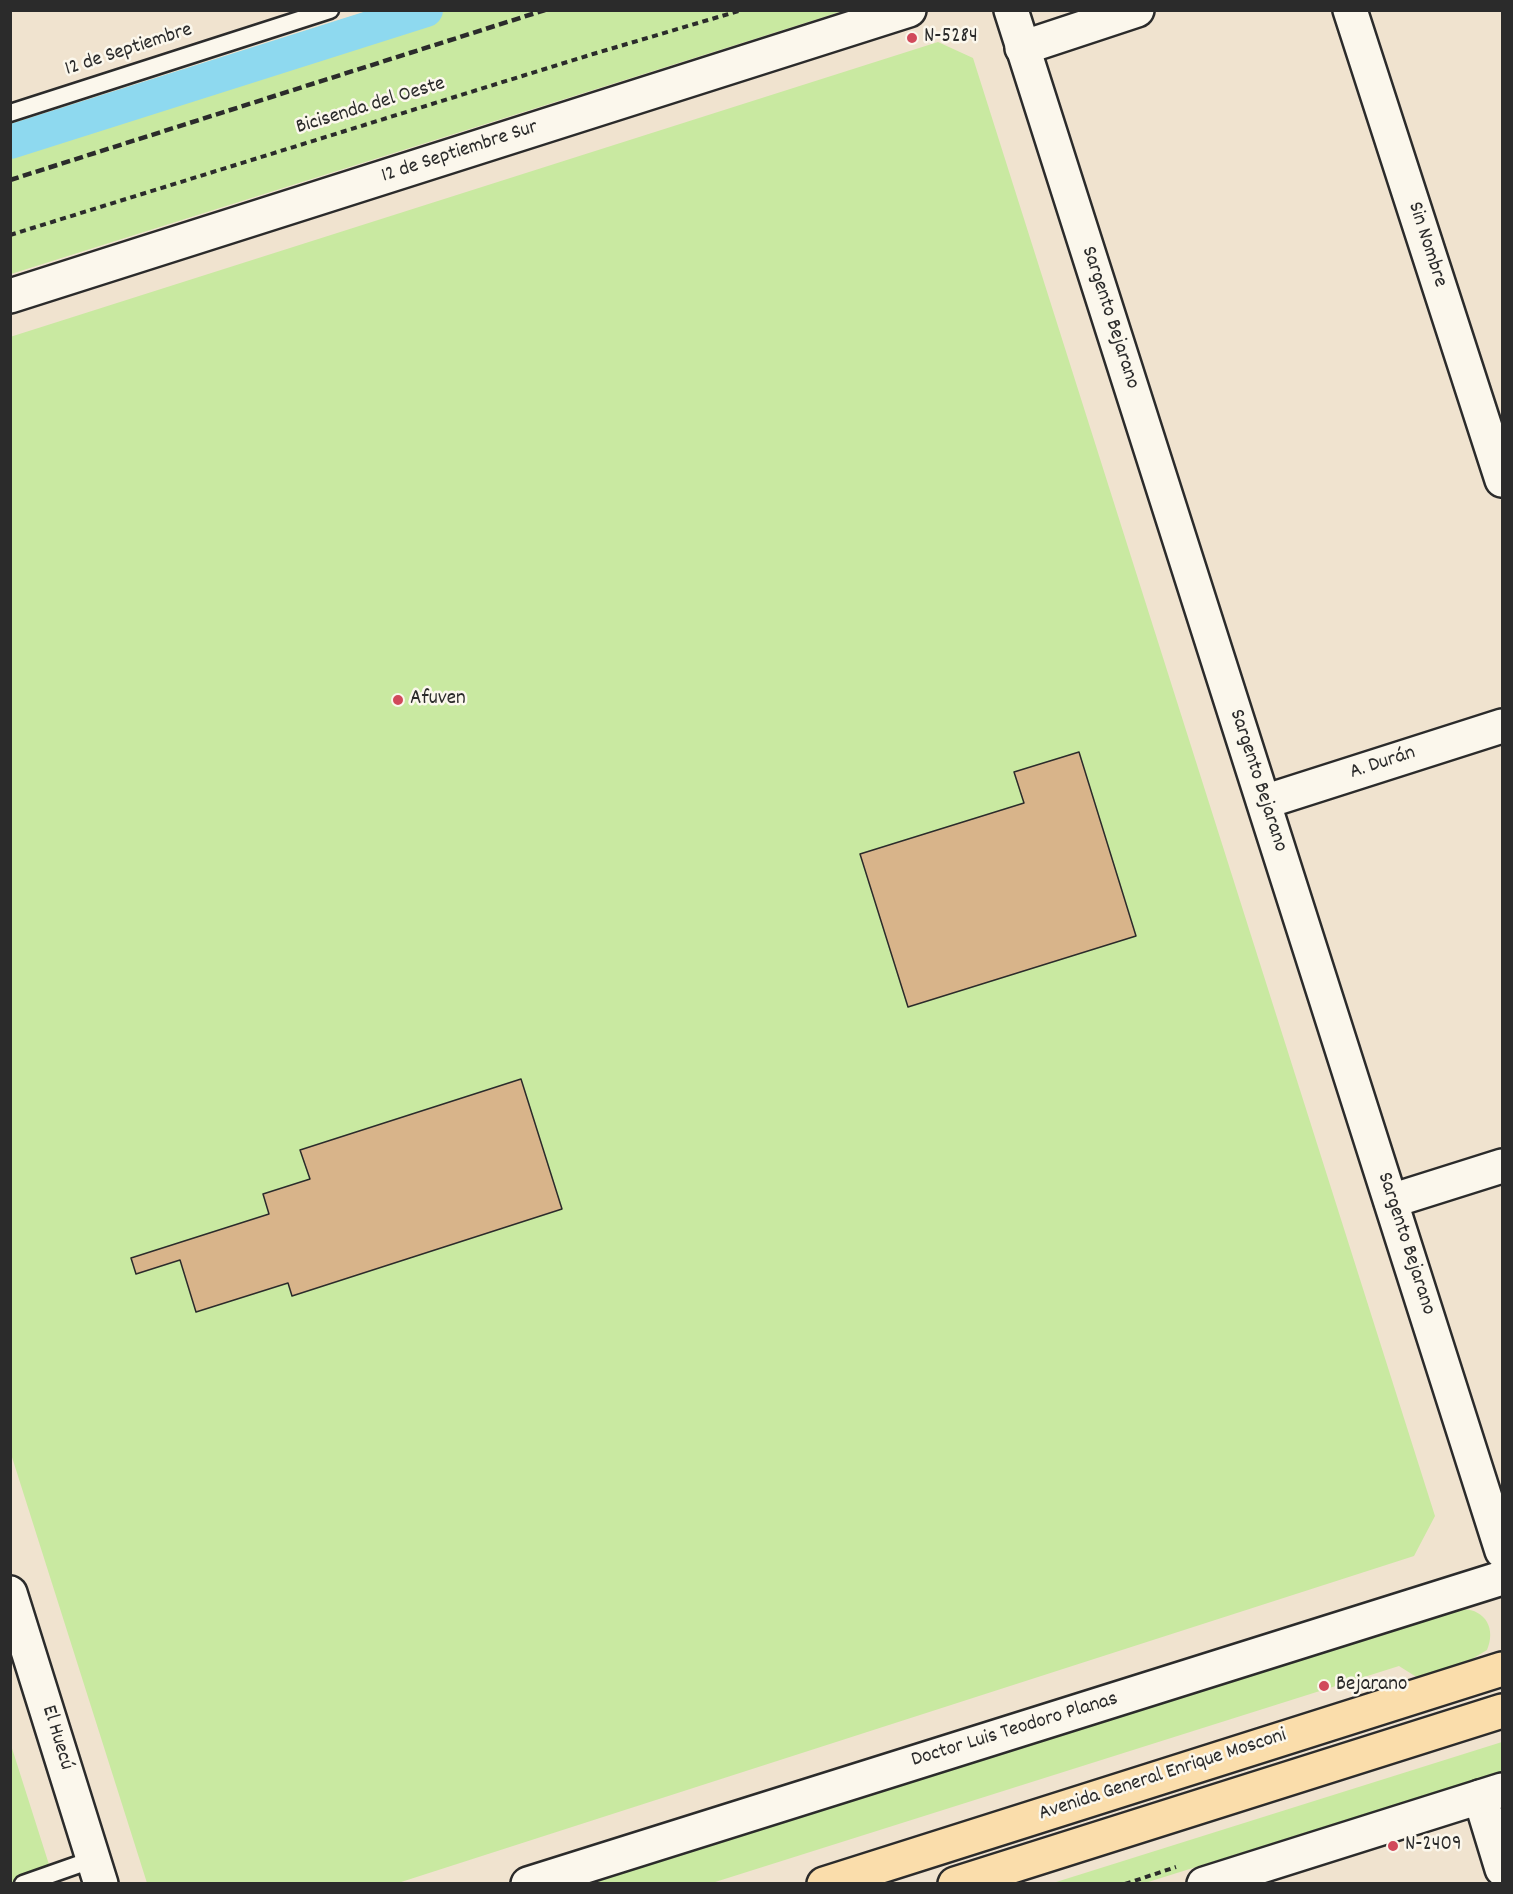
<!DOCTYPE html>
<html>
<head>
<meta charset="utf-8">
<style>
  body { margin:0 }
  #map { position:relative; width:1513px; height:1894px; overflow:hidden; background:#f0e3cf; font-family:Dekko,sans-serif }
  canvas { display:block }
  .frame { position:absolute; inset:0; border:12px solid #2b2b2b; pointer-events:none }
</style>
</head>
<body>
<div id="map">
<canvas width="1513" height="1894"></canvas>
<div class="frame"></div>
</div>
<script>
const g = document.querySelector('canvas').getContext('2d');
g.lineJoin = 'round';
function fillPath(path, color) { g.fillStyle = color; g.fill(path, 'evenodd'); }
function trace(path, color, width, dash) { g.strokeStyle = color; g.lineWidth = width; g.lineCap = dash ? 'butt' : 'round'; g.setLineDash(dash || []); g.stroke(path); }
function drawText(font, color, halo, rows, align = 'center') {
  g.font = font + ' Dekko,sans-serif'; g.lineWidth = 5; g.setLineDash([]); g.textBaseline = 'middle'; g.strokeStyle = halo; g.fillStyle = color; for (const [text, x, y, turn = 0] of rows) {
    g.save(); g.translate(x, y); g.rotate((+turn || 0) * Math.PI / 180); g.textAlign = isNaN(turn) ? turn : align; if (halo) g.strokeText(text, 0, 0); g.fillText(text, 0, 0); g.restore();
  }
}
fillPath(new Path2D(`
  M 368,11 L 368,10 L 843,11 L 11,274 L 11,124 Z
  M 938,42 L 973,58 L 1435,1516 L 1414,1556 L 398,1883 L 147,1883 L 11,1454 L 10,337 Z
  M 1463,1609 C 1486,1610 1496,1629 1487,1650 L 1472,1659 L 1418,1678 L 1399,1666 L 712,1883 L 582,1884 Z
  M 10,1742 L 52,1874 L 55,1883 L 11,1883 Z
  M 1502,1742 L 1502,1771 L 1145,1883 L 1053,1883 Z`), '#c9e9a1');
trace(new Path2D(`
  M 10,142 L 426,10`), '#8ed9ef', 34);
const building = new Path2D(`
  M 1079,752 L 1136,936 L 908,1007 L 860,854 L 1024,803 L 1014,772 Z
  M 521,1079 L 562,1209 L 292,1296 L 288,1283 L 196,1312 L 180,1260 L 136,1274 L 131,1258 L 269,1214 L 263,1194 L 310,1179 L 300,1150 Z`);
fillPath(building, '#d8b48a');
trace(building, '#2b2b2b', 1.5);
const service = new Path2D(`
  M 10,113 L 330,10
  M 23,1884 L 94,1859`);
const minor = new Path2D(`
  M 1350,10 L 1502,480
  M 1022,48 L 1137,10
  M 10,296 L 909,10
  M 1264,802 L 1502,726
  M 1391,1201 L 1502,1166
  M 10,1593 L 101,1884
  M 1480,1797 L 1502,1869`);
const tertiary = new Path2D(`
  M 528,1884 L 1502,1578
  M 1204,1884 L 1502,1790`);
const secondary = new Path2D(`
  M 1011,10 L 1502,1551`);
const trunk = new Path2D(`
  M 824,1884 L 1502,1669
  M 955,1884 L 1502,1711`);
trace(service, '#2b2b2b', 21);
trace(minor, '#2b2b2b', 38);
trace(tertiary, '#2b2b2b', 38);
trace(secondary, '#2b2b2b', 38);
trace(trunk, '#2b2b2b', 38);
trace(new Path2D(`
  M 10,235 L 593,54 L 742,10
  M 1125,1884 L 1176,1867`), '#2b2b2b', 4, [6, 4.5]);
trace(service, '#fbf7ec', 16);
trace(minor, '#fbf7ec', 33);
trace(tertiary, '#fbf7ec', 33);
trace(secondary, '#fbf7ec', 33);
trace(trunk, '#faddab', 33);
trace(new Path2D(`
  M 10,180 L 545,10`), '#2b2b2b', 4.5, [9, 4.5]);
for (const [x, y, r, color] of [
  [912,38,6,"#d1495b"],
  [398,700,6,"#d1495b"],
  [1324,1686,6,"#d1495b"],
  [1393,1846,6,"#d1495b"]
]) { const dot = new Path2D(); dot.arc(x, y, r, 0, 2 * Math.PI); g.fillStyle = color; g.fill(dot); trace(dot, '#fbf7ec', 2); }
drawText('21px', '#2b2b2b', '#fbf7ec', [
  ["N-5284",924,38],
  ["Afuven",410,700],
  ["Bejarano",1336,1686],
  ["N-2409",1405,1846]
], 'left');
drawText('21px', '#2b2b2b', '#fbf7ec', [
  ["12 de Septiembre",129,51,-18],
  ["Bicisenda del Oeste",371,107,-17],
  ["12 de Septiembre Sur",460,153,-18],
  ["Sin Nombre",1426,245,72],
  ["Sargento Bejarano",1109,318,72],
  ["A. Durán",1383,764,-18],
  ["Sargento Bejarano",1257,781,72],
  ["Sargento Bejarano",1405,1244,72],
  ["Doctor Luis Teodoro Planas",1015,1731,-17],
  ["El Huecú",56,1738,73],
  ["Avenida General Enrique Mosconi",1163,1776,-18]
]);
</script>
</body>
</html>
